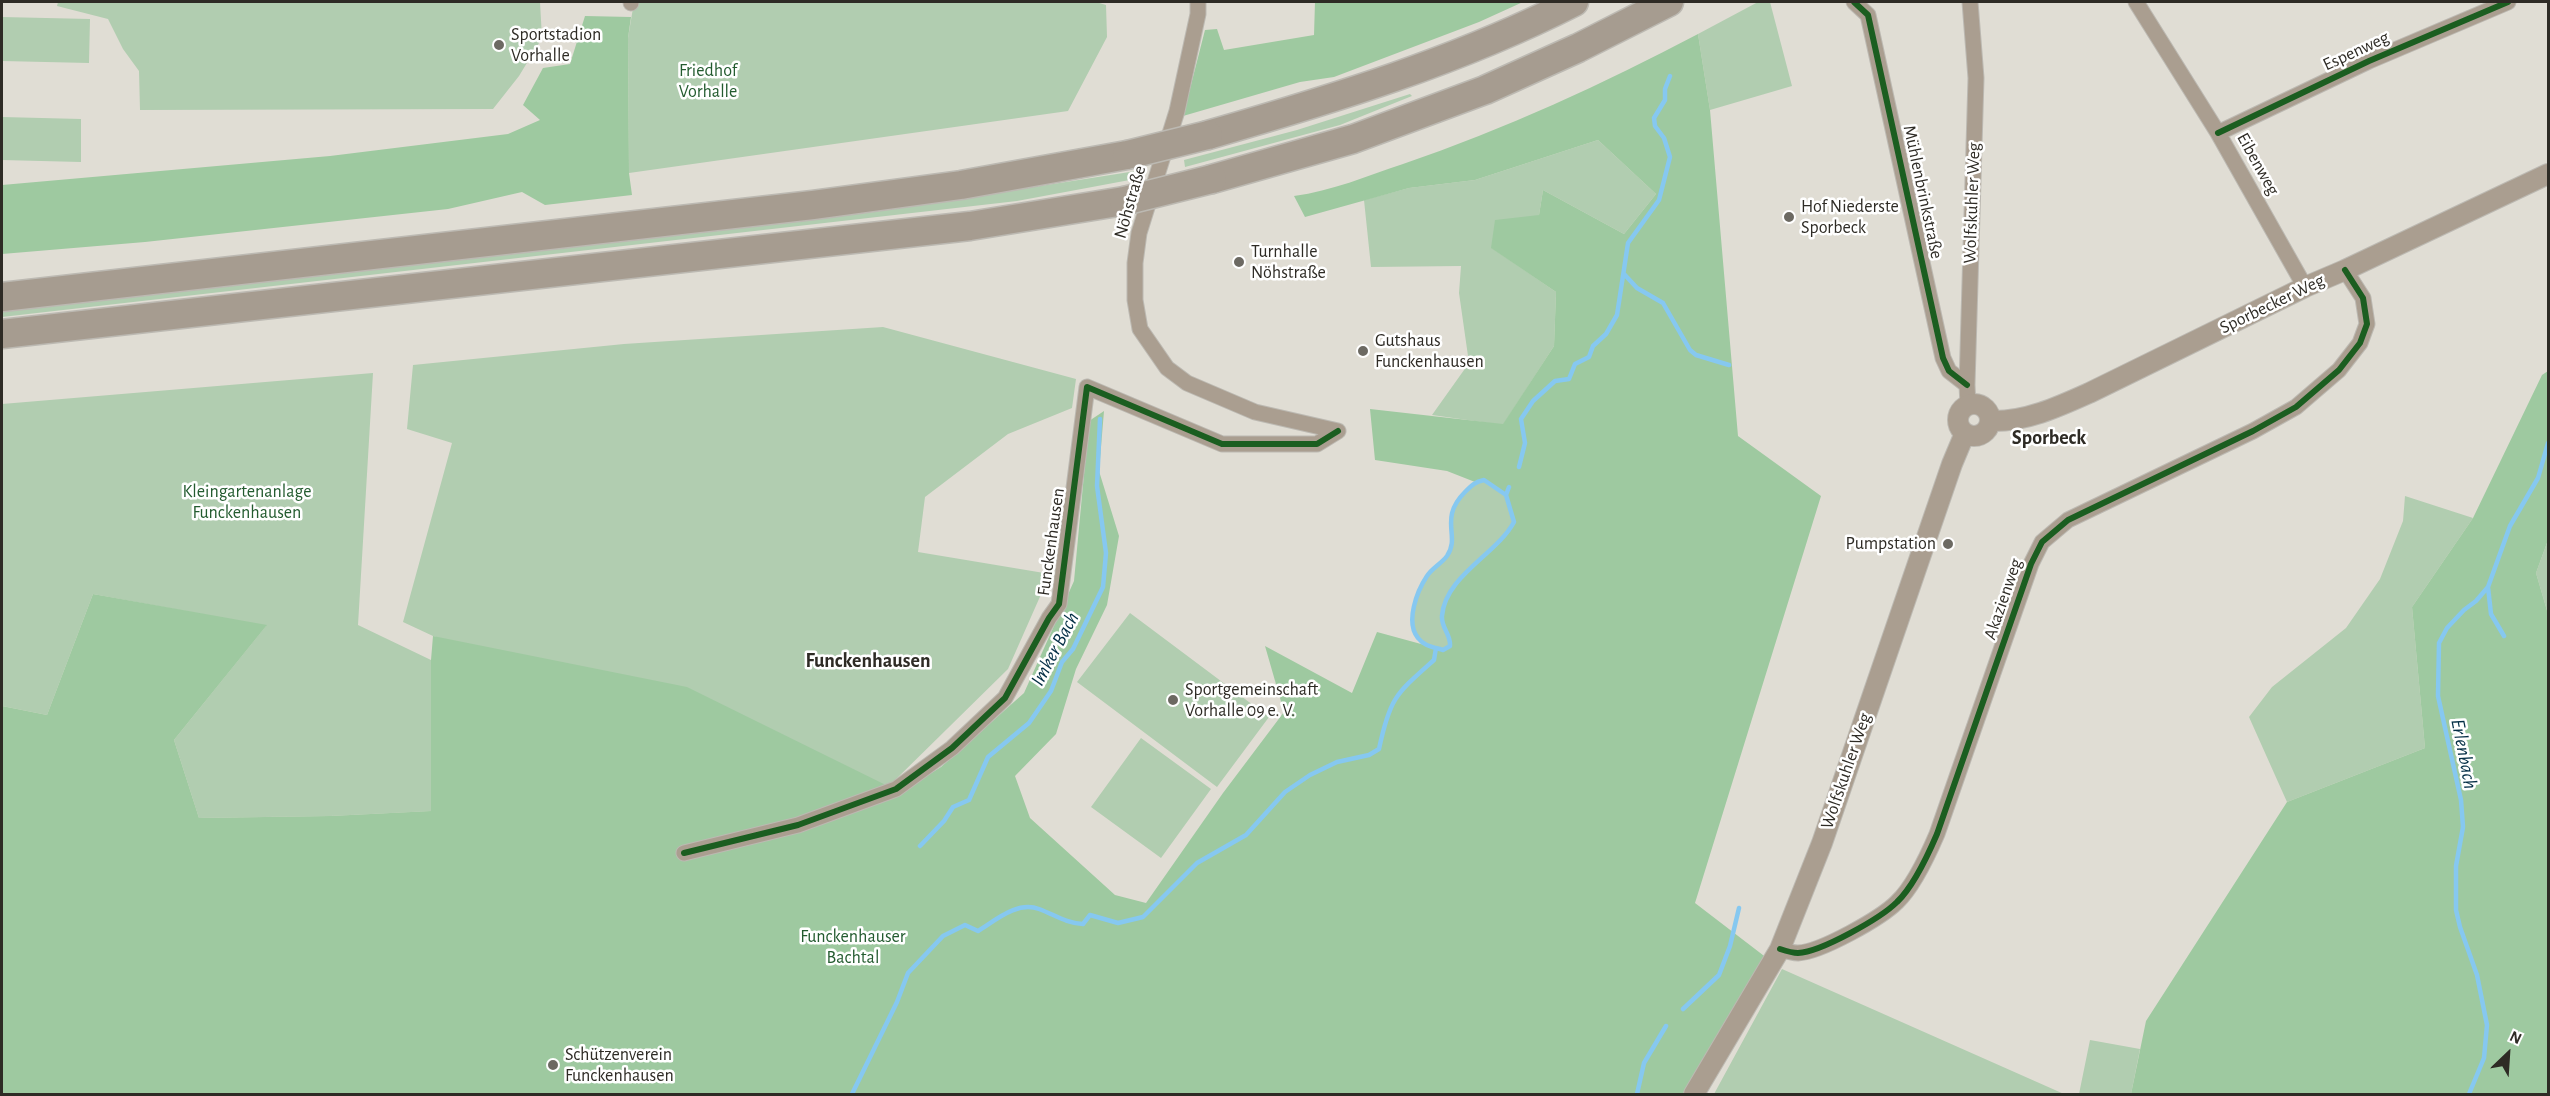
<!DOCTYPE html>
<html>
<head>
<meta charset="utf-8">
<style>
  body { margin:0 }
  #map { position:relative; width:2550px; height:1096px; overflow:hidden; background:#e0ddd4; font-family:"Alegreya Sans",sans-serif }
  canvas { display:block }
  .frame { position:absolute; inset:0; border:3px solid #2e2b25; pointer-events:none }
  .north { position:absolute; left:2478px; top:1024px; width:60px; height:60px; -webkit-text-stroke:4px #fff; paint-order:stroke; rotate:25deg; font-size:16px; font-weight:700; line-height:24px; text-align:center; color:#2e2b25 }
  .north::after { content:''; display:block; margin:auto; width:21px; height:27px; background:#2e2b25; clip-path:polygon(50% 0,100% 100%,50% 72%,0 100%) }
</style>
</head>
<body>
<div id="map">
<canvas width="2550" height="1096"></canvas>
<div class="frame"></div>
<div class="north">N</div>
</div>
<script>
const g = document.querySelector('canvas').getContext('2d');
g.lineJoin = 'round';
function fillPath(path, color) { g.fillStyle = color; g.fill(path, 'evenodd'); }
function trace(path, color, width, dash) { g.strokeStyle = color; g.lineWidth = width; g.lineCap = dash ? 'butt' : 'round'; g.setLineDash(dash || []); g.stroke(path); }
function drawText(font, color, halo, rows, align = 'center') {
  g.font = font + ' "Alegreya Sans",sans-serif'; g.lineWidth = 5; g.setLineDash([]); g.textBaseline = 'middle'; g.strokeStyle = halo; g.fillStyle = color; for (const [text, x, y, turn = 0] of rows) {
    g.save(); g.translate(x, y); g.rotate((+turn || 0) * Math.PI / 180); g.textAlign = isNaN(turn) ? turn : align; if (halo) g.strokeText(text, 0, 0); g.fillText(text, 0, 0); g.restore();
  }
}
fillPath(new Path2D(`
  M 58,2 L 540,2 L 542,38 L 519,76 L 493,109 L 140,110 L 139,71 L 123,49 L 108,19 L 57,6 Z
  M 634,2 L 1096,2 L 1106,5 L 1107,37 L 1068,111 L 629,173 L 628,38 Z
  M 1758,2 L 1770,2 L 1792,86 L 1710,110 L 1698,34 Z
  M 2,17 L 90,19 L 89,63 L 2,61 Z
  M 1410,94 L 1412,96 L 1340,125 L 1185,167 L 1184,160 L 1297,130 Z
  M 2,117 L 81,119 L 81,162 L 2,160 Z
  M 1598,140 L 1656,194 L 1624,234 L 1543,190 L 1539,215 L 1492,248 L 1556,292 L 1554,346 L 1503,425 L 1432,415 L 1469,363 L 1459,293 L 1461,266 L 1371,267 L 1364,200 L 1409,188 L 1475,180 Z
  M 1136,171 L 1135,179 L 1017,201 L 2,317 L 2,311 L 874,212 Z
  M 883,327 L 1076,379 L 1072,408 L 1008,434 L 925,497 L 918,552 L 1050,574 L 1008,669 L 888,787 L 433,636 L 403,622 L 452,443 L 407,429 L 413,365 L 624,344 Z
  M 373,373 L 358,625 L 431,660 L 432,811 L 330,816 L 199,818 L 174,740 L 266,626 L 93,594 L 47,715 L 2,706 L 2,404 Z
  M 1484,480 L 1506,495 L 1514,522 C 1498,552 1418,596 1451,637 L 1450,646 L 1443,650 C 1433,647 1424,646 1418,638 C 1405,622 1417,591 1427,576 C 1432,568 1441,564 1447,556 C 1461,535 1438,519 1465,492 C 1472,485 1475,482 1484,480 Z
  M 2405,496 L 2473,518 L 2412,607 L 2425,748 L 2287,802 L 2249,717 L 2272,687 L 2346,628 L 2380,579 L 2403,521 Z
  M 2548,540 L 2548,614 L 2536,573 Z
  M 1130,613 L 1269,717 L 1217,787 L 1077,682 Z
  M 1141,738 L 1211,789 L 1161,858 L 1091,807 Z
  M 1782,969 L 2064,1094 L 1714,1094 Z
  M 2090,1040 L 2140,1049 L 2131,1094 L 2079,1094 Z`), '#b1cdb0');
fillPath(new Path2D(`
  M 1315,2 L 1523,2 L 1479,22 L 1334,77 L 1300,82 L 1183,116 L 1205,30 L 1217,29 L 1224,50 L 1314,35 Z
  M 585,16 L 631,17 L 628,38 L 629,173 L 632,195 L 545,205 L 522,192 L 448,209 L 145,242 L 2,254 L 2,185 L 330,156 L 508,134 L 540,120 L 523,105 L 543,68 L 570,64 Z
  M 1698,34 L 1710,110 L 1738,436 L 1821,496 L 1695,903 L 1772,962 L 1694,1094 L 2,1094 L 2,706 L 47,715 L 93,594 L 267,625 L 174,740 L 199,818 L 330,816 L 431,811 L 431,660 L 433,636 L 687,687 L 900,792 L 941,767 L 1024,693 L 1074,581 L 1089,421 L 1104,411 L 1099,471 L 1119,536 L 1107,605 L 1076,669 L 1056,734 L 1015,776 L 1030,818 L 1115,895 L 1146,903 L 1223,793 L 1284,712 L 1265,646 L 1352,693 L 1377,632 L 1443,650 L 1450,646 C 1451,634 1441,628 1442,616 C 1445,576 1497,554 1514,522 L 1506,495 L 1485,480 L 1475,482 L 1447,471 L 1375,460 L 1370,409 L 1503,424 L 1554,346 L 1556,292 L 1491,248 L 1495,220 L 1539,215 L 1543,190 L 1624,234 L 1656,194 L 1598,140 L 1475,180 L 1409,188 L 1305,217 L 1294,196 C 1332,191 1367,176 1403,164 C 1505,129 1603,84 1698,34 Z
  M 2548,371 L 2548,540 L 2536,573 L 2548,614 L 2548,1094 L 2131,1094 L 2146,1021 L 2287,802 L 2425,748 L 2412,607 L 2473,518 L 2542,375 Z`), '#9ec9a0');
trace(new Path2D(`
  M 1624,274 L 1637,288 L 1663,303 L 1690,350 L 1696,355 L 1729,365
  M 1519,467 L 1525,443 L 1521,419 L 1533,401 L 1555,381 L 1569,379 L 1575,364 L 1589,357 L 1593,346 L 1606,334 L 1617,315 L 1628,243 L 1659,200 L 1670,157 L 1664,138 L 1655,126 L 1654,118 L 1665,100 L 1665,89 L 1670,76
  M 1506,495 L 1514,522 C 1497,554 1445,576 1442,616 C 1441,628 1451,634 1450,646 L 1443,650 C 1433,647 1424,646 1418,638 C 1405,622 1417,591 1427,576 C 1432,568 1441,564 1447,556 C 1461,536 1438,519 1465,492 C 1472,485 1475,482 1484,480 L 1506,495 L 1509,487
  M 2488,587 L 2491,614 L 2504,636
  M 920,846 L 944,821 L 953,807 L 969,800 L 988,757 L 1029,723 L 1051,691 L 1062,662 L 1073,649 L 1103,587 L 1106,553 L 1097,486 L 1100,419
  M 1683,1009 L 1719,975 L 1730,946 L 1739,908
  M 852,1094 L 897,1002 L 908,973 L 943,936 L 965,925 L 978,931 C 996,920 1017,901 1039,909 C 1055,915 1066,923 1083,924 L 1090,915 L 1118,923 L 1143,917 L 1197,863 L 1246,835 L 1285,792 L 1310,775 L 1337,762 L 1369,755 L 1379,749 C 1390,697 1396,694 1434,660 L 1436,648
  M 1637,1094 L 1644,1063 L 1666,1026
  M 2469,1094 L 2484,1058 L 2487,1025 L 2477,975 L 2460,927 L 2456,910 L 2456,866 L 2463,827 L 2461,800 L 2438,696 L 2439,643 L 2447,628 L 2464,610 L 2476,601 L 2488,587 L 2510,526 L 2538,478 L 2548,443`), '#86c8f0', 4.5);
const minor = new Path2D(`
  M 1198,2 L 1198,14 L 1177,111 L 1139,233 L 1135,263 L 1135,300 L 1140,329 L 1167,368 L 1187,383 L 1255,412 L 1338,431
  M 1854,2 L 1868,15 L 1943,358 L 1949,371 L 1967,385
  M 2136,2 L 2218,133 L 2305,287
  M 631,3 L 631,2
  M 2218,133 L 2369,61 L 2508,2
  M 1968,405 L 1967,385 L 1976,78 L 1970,2
  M 684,853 L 798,825 L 896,789 L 952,748 L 1005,698 L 1049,618 L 1059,604 L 1087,387 L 1222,444 L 1317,444 L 1338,431
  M 1780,949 C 1786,951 1793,953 1798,953 C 1821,952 1881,918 1897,902 C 1914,886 1928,855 1937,834 L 2031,564 L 2042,542 L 2068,520 L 2253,431 L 2296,407 L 2339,370 L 2360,343 L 2367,324 L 2363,298 L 2345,270`);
const tertiary = new Path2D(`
  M1958 420a16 16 0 1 1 32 0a16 16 0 1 1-32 0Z
  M 1991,421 C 2025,422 2058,407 2089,393 L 2305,287 L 2345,270 L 2548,174
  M 1694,1094 L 1780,949 L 1822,843 L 1952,464 L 1965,433`);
const motorway = new Path2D(`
  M 1208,135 C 1333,99 1458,61 1574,2
  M 1212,179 L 1353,139 L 1485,90 L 1578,48 L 1669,2
  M 2,297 L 813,205 L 961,185 L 1127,155
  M 2,334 L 970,226 L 1124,201`);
trace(minor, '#bcb9b2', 17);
trace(tertiary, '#bcb9b2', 22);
trace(motorway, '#bcb9b2', 31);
trace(minor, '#aa9e90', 15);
trace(tertiary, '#aa9e90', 20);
trace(motorway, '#a69c90', 28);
const motorwayBridge = new Path2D(`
  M 1127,155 L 1208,135
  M 1124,201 L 1212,179`);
trace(motorwayBridge, '#bcb9b2', 31, []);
trace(motorwayBridge, '#a69c90', 28);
trace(new Path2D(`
  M 1854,2 L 1868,15 L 1943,358 L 1949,371 L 1967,385
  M 2218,133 L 2369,61 L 2508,2
  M 684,853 L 798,825 L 896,789 L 952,748 L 1005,698 L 1049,618 L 1059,604 L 1087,387 L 1222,444 L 1317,444 L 1338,431
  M 1780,949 C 1786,951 1793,953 1798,953 C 1821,952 1881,918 1897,902 C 1914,886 1928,855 1937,834 L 2031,564 L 2042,542 L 2068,520 L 2253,431 L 2296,407 L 2339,370 L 2360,343 L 2367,324 L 2363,298 L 2345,270`), '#1b5e20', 6);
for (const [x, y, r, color] of [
  [499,45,6,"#6c6962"],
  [1789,217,6,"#6c6962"],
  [1239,262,6,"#6c6962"],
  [1363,351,6,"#6c6962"],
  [1948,544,6,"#6c6962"],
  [1173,700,6,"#6c6962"],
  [553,1065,6,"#6c6962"]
]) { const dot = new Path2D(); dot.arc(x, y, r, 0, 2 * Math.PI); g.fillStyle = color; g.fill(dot); trace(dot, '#fff', 2); }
drawText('18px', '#2e2b25', '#fff', [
  ["Sportstadion",511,35],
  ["Vorhalle",511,56],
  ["Hof Niederste",1801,207],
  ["Sporbeck",1801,228],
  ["Turnhalle",1251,252],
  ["Nöhstraße",1251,273],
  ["Gutshaus",1375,341],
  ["Funckenhausen",1375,362],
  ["Pumpstation",1936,544,"right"],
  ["Sportgemeinschaft",1185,690],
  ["Vorhalle 09 e. V.",1185,711],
  ["Schützenverein",565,1055],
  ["Funckenhausen",565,1076]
], 'left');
drawText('18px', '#2e2b25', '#fff', [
  ["Espenweg",2356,51,-25],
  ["Eibenweg",2258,164,61],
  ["Mühlenbrinkstraße",1923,192,78],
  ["Nöhstraße",1130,202,-74],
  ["Wolfskuhler Weg",1972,203,-88],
  ["Sporbecker Weg",2272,304,-26],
  ["Funckenhausen",1051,542,-82],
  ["Akazienweg",2003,599,-71],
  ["Wolfskuhler Weg",1846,771,-71]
]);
drawText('18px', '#235b2f', '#fff', [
  ["Friedhof",708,71],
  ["Vorhalle",708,92],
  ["Kleingartenanlage",247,492],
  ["Funckenhausen",247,513],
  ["Funckenhauser",853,937],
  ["Bachtal",853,958]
]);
drawText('bold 20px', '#2e2b25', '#fff', [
  ["Sporbeck",2049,438],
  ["Funckenhausen",868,661]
]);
drawText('italic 20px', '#032e45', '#fff', [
  ["Imker Bach",1055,649,-62],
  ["Erlenbach",2464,754,79]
]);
</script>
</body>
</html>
